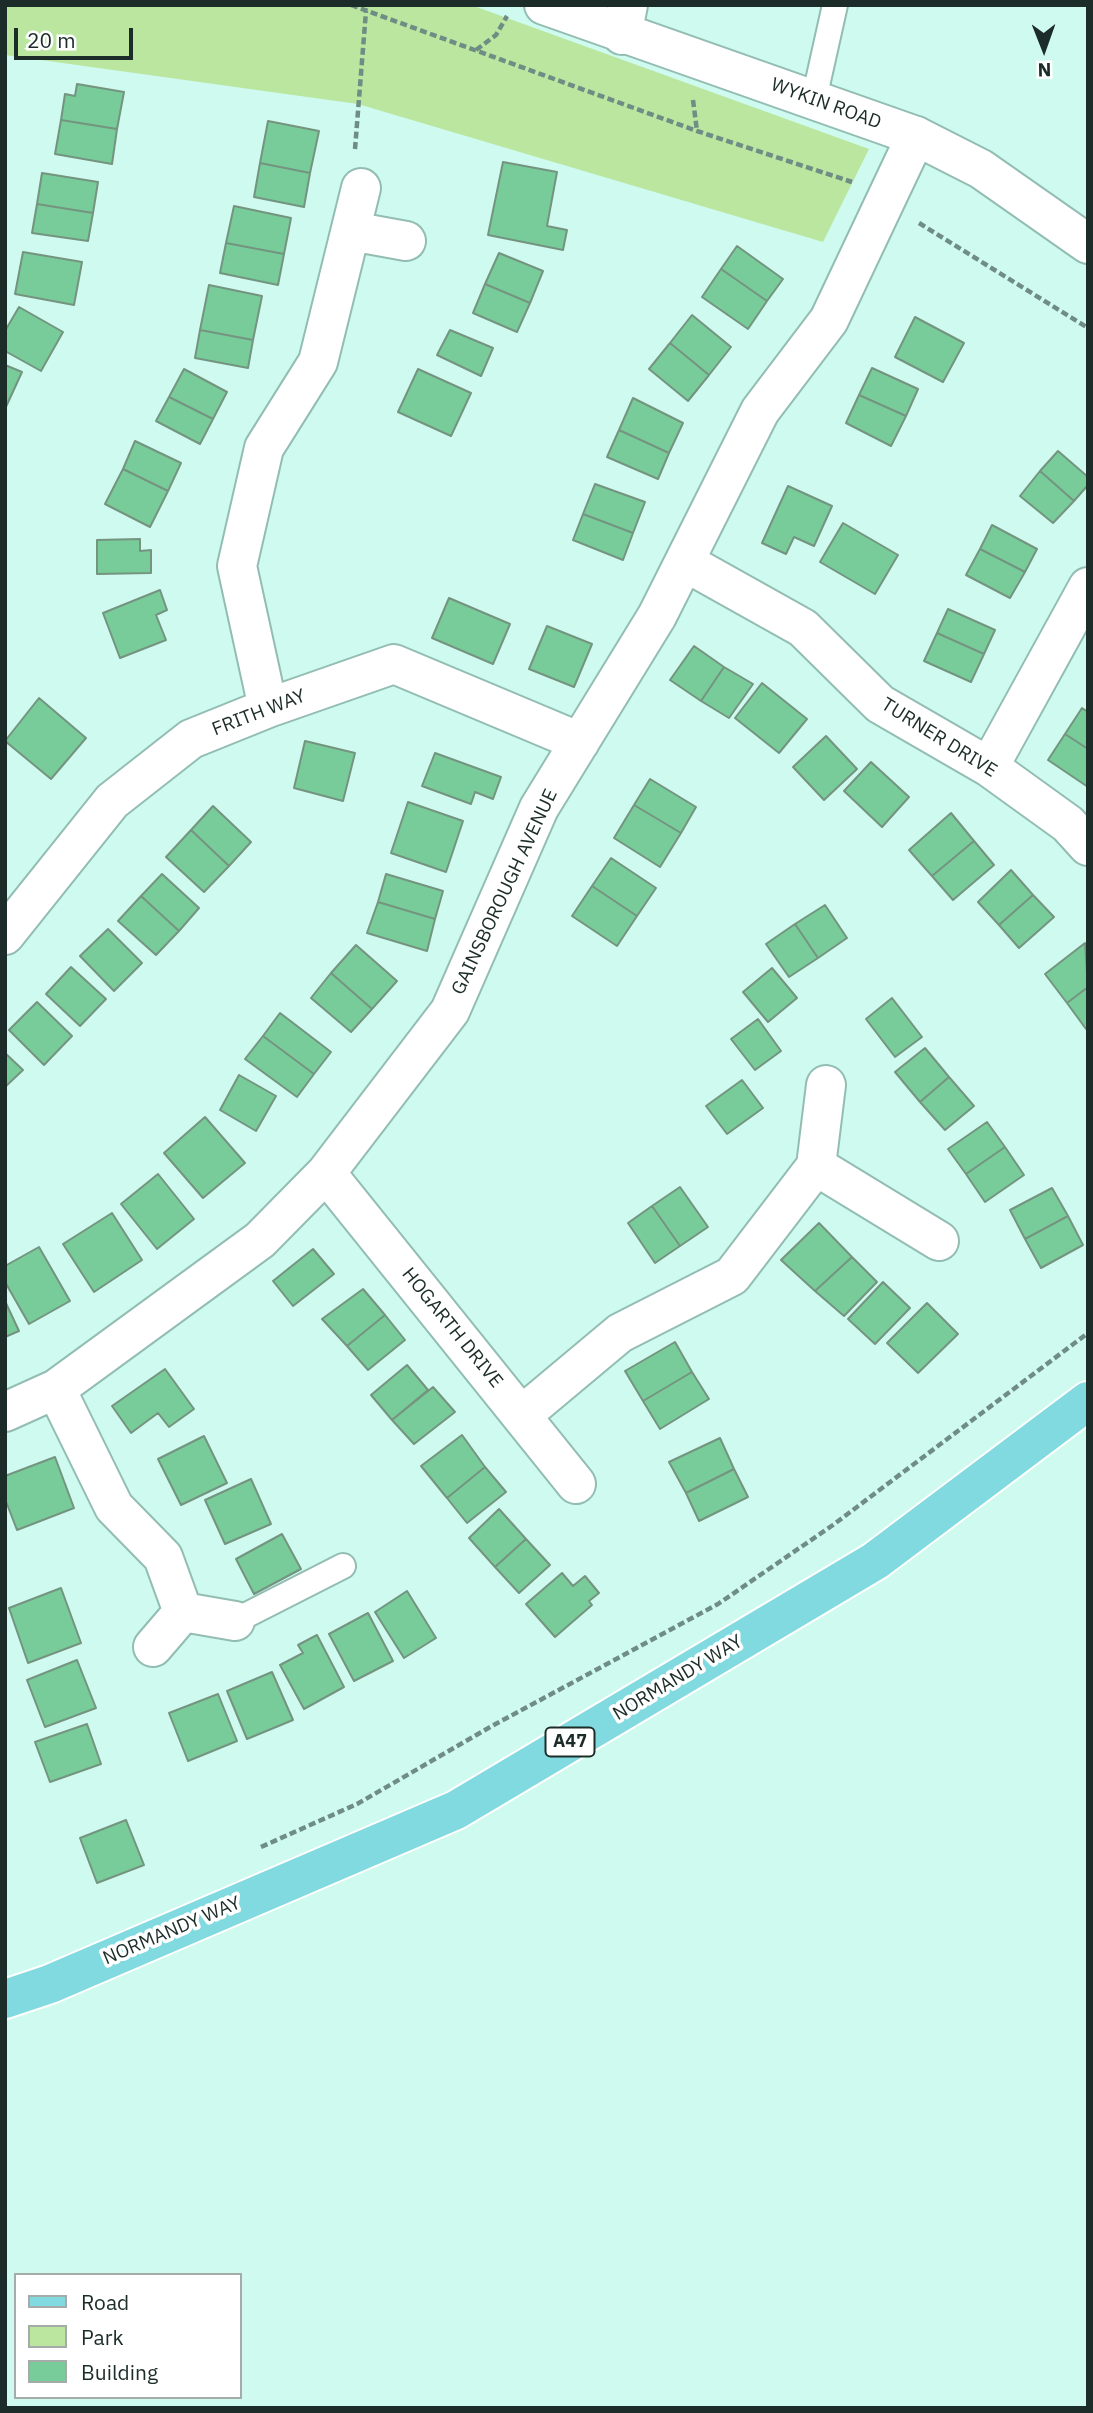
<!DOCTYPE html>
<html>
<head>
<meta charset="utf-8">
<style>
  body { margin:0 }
  #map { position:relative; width:1093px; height:2413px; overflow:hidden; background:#cefaef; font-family:"IBM Plex Sans",sans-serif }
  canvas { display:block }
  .frame { position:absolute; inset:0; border:7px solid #1c2d29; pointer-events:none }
  .legend { position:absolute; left:14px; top:2273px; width:228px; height:126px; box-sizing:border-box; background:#fff; border:2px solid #a4aba9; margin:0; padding:9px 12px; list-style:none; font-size:21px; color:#1c2d29 }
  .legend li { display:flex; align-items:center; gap:14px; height:35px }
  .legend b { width:35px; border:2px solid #a4aba9 }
  .north { position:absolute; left:1009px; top:14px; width:70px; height:70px; -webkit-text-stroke:5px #fff; paint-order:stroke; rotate:179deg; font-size:19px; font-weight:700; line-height:28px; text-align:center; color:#1c2d29 }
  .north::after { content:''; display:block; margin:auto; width:24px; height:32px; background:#1c2d29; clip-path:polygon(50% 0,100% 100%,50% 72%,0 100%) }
  .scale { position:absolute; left:14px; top:28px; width:119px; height:32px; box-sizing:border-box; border:4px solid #1c2d29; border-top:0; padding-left:9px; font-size:21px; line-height:24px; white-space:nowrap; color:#1c2d29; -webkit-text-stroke:5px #fff; paint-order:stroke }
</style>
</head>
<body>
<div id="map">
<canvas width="1093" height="2413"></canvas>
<div class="frame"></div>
<ul class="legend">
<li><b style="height:9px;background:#81dadf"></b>Road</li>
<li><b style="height:19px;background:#bae69f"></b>Park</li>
<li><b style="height:19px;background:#78cc9a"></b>Building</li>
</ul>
<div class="north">N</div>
<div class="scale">20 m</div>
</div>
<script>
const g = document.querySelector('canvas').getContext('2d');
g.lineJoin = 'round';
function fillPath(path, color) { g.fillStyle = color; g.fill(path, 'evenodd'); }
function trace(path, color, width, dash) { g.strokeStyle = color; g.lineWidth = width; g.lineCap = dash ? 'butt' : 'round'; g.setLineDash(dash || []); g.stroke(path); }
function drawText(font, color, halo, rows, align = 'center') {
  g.font = font + ' "IBM Plex Sans",sans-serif'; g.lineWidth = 7; g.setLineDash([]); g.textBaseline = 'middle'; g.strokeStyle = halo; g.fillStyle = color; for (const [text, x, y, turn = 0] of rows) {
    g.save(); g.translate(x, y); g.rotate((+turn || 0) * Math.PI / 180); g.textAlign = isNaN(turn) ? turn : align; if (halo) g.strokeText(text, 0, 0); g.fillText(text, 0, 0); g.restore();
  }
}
fillPath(new Path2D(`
  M 5,5 L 471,5 L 869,149 L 823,242 L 358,104 L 5,55 Z`), '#bae69f');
const building = new Path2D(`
  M 77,84 L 124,92 L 117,129 L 61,120 L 65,94 L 75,96 Z
  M 61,120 L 117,129 L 112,164 L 55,154 Z
  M 268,121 L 319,131 L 310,173 L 260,163 Z
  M 503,162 L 557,172 L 547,226 L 567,230 L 563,250 L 488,235 Z
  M 260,163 L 310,173 L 304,207 L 254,197 Z
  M 42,173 L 98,182 L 93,213 L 37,204 Z
  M 37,204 L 93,213 L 88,241 L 32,233 Z
  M 234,206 L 291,218 L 284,254 L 226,243 Z
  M 226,243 L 284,254 L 278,285 L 220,273 Z
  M 737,246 L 783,279 L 767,301 L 721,269 Z
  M 23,252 L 82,262 L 74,305 L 15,294 Z
  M 499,253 L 543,271 L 530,303 L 485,284 Z
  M 721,269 L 767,301 L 748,329 L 702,297 Z
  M 485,284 L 530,303 L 517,332 L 473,313 Z
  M 209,285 L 262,296 L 253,340 L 200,330 Z
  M 19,307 L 63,332 L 41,371 L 5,351 L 5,331 Z
  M 692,315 L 731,347 L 709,375 L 670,343 Z
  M 915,317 L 964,343 L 943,382 L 895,357 Z
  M 200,330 L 253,340 L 248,368 L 195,358 Z
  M 450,330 L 493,348 L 481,376 L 437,355 Z
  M 670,343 L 709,375 L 688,401 L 649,369 Z
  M 5,365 L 22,372 L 5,409 Z
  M 872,368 L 918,389 L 906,416 L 859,395 Z
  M 184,369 L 227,392 L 213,419 L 169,397 Z
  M 418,369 L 471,393 L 451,436 L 398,412 Z
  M 859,395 L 906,416 L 891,446 L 846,423 Z
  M 169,397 L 213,419 L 200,444 L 156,421 Z
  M 633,398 L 683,423 L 669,453 L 619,430 Z
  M 619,430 L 669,453 L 658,479 L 607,457 Z
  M 135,441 L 181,463 L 168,491 L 123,469 Z
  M 1058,451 L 1088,477 L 1088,485 L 1074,501 L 1040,471 Z
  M 123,469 L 168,491 L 150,527 L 105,504 Z
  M 1040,471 L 1074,501 L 1053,523 L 1020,496 Z
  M 595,484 L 645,502 L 633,533 L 583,514 Z
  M 788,486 L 832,506 L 814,546 L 794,537 L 786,554 L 762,543 Z
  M 583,514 L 633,533 L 623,560 L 573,540 Z
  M 843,523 L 898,555 L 875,594 L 820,562 Z
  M 992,525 L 1037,549 L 1025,572 L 980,549 Z
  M 140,539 L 140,551 L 151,550 L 151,573 L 97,574 L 97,540 Z
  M 980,549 L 1025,572 L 1010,598 L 966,575 Z
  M 160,590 L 167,610 L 156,615 L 166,640 L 120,658 L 103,613 Z
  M 449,598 L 510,624 L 493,664 L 432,638 Z
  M 948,609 L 995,630 L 984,654 L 937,633 Z
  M 547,626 L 592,644 L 574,687 L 529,669 Z
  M 937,633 L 984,654 L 971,682 L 924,661 Z
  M 694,646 L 724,667 L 701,701 L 670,680 Z
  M 724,667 L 753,684 L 729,718 L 701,701 Z
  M 762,683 L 807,719 L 779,753 L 735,718 Z
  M 39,698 L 86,738 L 51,779 L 5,741 Z
  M 1082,708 L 1088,712 L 1088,749 L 1065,734 Z
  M 1065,734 L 1088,749 L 1088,787 L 1048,760 Z
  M 826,736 L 857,769 L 824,800 L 793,767 Z
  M 305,741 L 355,753 L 343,801 L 294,788 Z
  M 435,753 L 501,777 L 493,799 L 475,792 L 471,804 L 422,786 Z
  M 871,762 L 909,797 L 882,827 L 844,791 Z
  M 650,779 L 696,807 L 681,833 L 634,805 Z
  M 408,802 L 463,821 L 446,872 L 391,853 Z
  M 634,805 L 681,833 L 660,867 L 614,838 Z
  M 213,806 L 251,842 L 229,866 L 191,830 Z
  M 951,813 L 974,841 L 932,876 L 909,850 Z
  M 191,830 L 229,866 L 204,892 L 166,857 Z
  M 974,841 L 994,865 L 953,900 L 932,876 Z
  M 611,858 L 656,888 L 637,916 L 592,886 Z
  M 1011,870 L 1033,895 L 999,925 L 978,902 Z
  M 162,874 L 199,908 L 179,931 L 141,896 Z
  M 386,874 L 443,891 L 435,919 L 378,902 Z
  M 592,886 L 637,916 L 617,946 L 572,916 Z
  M 1033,895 L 1054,917 L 1019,948 L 999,925 Z
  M 141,896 L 179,931 L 156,955 L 118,921 Z
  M 378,902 L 435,919 L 427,951 L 367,933 Z
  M 825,905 L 847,938 L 818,958 L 795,924 Z
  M 795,924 L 818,958 L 789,977 L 766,944 Z
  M 108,929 L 142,963 L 114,991 L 80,956 Z
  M 1085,943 L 1088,987 L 1067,1003 L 1045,974 Z
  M 356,945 L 397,981 L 372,1009 L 331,973 Z
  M 71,967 L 106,999 L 80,1026 L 46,994 Z
  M 772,968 L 797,998 L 768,1022 L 743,992 Z
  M 331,973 L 372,1009 L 351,1032 L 311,998 Z
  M 1088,987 L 1088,1028 L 1086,1029 L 1067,1003 Z
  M 892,998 L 922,1037 L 895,1057 L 866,1019 Z
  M 37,1002 L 72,1036 L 44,1065 L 9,1030 Z
  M 280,1013 L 331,1052 L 314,1074 L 263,1036 Z
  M 758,1019 L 781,1051 L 755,1070 L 731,1039 Z
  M 263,1036 L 314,1074 L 297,1097 L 245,1059 Z
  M 925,1048 L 949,1077 L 920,1102 L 895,1072 Z
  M 5,1053 L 23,1070 L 5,1087 Z
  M 239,1075 L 276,1096 L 256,1131 L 220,1110 Z
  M 949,1077 L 974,1106 L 945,1130 L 920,1102 Z
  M 742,1080 L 763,1108 L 727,1134 L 706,1106 Z
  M 205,1117 L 245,1163 L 203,1198 L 164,1153 Z
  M 987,1122 L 1005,1147 L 966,1174 L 948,1149 Z
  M 1005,1147 L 1024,1175 L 985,1202 L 966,1174 Z
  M 158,1174 L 194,1219 L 157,1249 L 121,1204 Z
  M 680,1187 L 708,1227 L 680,1246 L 652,1206 Z
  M 1052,1188 L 1068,1216 L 1025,1239 L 1010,1210 Z
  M 652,1206 L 680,1246 L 655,1263 L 628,1223 Z
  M 112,1213 L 142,1260 L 94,1292 L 63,1244 Z
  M 1068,1216 L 1083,1245 L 1041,1268 L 1025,1239 Z
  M 819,1223 L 852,1257 L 815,1291 L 781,1260 Z
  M 39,1247 L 70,1301 L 29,1324 L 5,1282 L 5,1266 Z
  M 313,1249 L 334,1274 L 293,1306 L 273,1281 Z
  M 852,1257 L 877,1282 L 844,1316 L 815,1291 Z
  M 883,1282 L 910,1308 L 875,1344 L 848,1319 Z
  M 363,1289 L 385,1315 L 347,1346 L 322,1319 Z
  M 5,1301 L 19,1331 L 5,1337 Z
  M 927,1303 L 958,1334 L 918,1373 L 887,1343 Z
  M 385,1315 L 405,1340 L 368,1370 L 347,1346 Z
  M 675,1342 L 692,1372 L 643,1401 L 625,1371 Z
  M 407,1365 L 428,1390 L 392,1420 L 371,1395 Z
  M 165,1369 L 194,1409 L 169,1427 L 158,1413 L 131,1433 L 112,1406 Z
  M 692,1372 L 709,1399 L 660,1429 L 643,1401 Z
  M 433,1387 L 455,1412 L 414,1444 L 392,1420 Z
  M 462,1435 L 485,1467 L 447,1498 L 421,1466 Z
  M 204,1436 L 227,1483 L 181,1505 L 158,1459 Z
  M 720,1438 L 734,1469 L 686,1493 L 669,1462 Z
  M 55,1457 L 74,1508 L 17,1530 L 5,1499 L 5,1476 Z
  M 485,1467 L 506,1492 L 467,1523 L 447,1498 Z
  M 734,1469 L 748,1497 L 699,1521 L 686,1493 Z
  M 251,1479 L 271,1524 L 225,1544 L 205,1500 Z
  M 499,1509 L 526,1539 L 495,1567 L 469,1538 Z
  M 282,1534 L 301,1569 L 254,1594 L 236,1559 Z
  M 526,1539 L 550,1565 L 519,1593 L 495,1567 Z
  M 562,1573 L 573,1586 L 585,1576 L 599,1593 L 589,1601 L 592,1605 L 555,1637 L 526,1604 Z
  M 61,1588 L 81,1643 L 28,1663 L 9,1608 Z
  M 407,1591 L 436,1638 L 404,1658 L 375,1612 Z
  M 368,1613 L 393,1661 L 354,1681 L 329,1634 Z
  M 317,1635 L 344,1687 L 304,1709 L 280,1665 L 303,1653 L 298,1645 Z
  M 77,1660 L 96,1708 L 45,1727 L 27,1680 Z
  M 272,1672 L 293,1720 L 247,1739 L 227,1691 Z
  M 218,1694 L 237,1741 L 188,1761 L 169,1713 Z
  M 87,1724 L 101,1764 L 50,1782 L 35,1742 Z
  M 126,1820 L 144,1865 L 97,1883 L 80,1838 Z`);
fillPath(building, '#78cc9a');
trace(building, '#749480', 2);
const service = new Path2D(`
  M 814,99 L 835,5
  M 235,1621 L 343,1566`);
const minor = new Path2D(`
  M 622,35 L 628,5
  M 351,231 L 406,241
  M 685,562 L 803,628 L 880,704 L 989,767 L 1068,824 L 1088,846
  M 268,708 L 237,566 L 264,448 L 318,362 L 361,188
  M 989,767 L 1088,587
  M 5,935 L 112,801 L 191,739 L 268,708 L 394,664 L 580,742
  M 816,1166 L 826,1085
  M 326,1173 L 576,1484
  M 56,1389 L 114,1507 L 163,1557 L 183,1612 L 235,1621
  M 5,1412 L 56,1389 L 260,1240 L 326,1173 L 450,1011 L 539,808 L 657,616 L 760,411 L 829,320 L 916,136
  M 522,1415 L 620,1333 L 732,1276 L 816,1166 L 939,1241
  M 153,1647 L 183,1612`);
const tertiary = new Path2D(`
  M 544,5 L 916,136 L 981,169 L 1088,244`);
const primary = new Path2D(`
  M 5,1999 L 50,1984 L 456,1810 L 875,1561 L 1088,1401`);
trace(service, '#93bdb3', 28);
trace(minor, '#93bdb3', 42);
trace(tertiary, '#93bdb3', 42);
trace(primary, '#fff', 42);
trace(new Path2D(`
  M 351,5 L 697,131 L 852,182
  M 476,50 L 496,35 L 507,16
  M 693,100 L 697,131
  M 355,149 L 366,11
  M 919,223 L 1088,328
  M 261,1847 L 357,1804 L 492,1726 L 718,1604 L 833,1525 L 1088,1333`), '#6f8c85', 4.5, [7, 3.5]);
trace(service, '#fff', 24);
trace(minor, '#fff', 38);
trace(tertiary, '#fff', 38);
trace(primary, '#81dadf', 38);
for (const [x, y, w] of [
  [570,1742,49]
]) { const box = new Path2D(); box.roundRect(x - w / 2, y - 14.5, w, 29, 5); g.fillStyle = '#fff'; g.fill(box); trace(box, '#1c2d29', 2); }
drawText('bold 18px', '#1c2d29', null, [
  ["A47",570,1742]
]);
drawText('19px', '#1c2d29', '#fff', [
  ["WYKIN ROAD",826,104,20],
  ["FRITH WAY",259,713,-21],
  ["TURNER DRIVE",939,738,32],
  ["GAINSBOROUGH AVENUE",505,892,-65],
  ["HOGARTH DRIVE",452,1328,51],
  ["NORMANDY WAY",678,1678,-31],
  ["NORMANDY WAY",172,1931,-23]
]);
</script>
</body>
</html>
